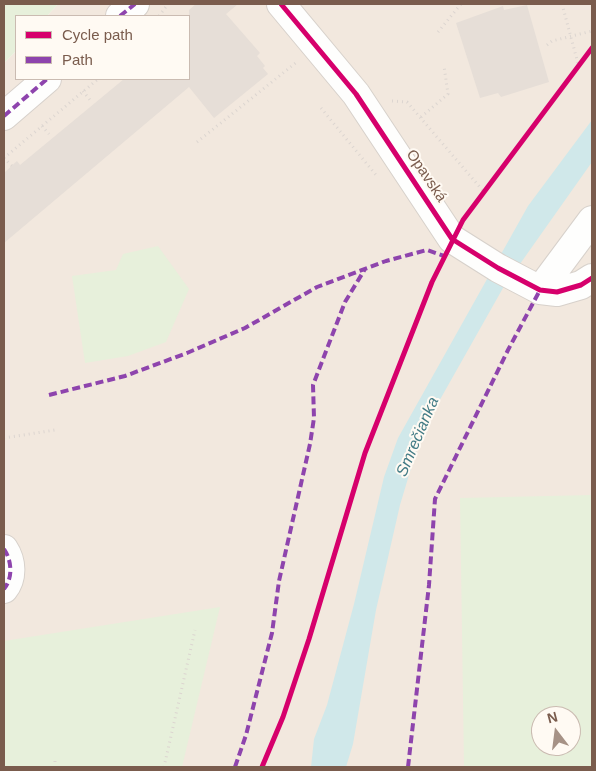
<!DOCTYPE html>
<html>
<head>
<meta charset="utf-8">
<style>
  body { margin:0 }
  #map { position:relative; width:596px; height:771px; overflow:hidden; background:#f9f5f0; font-family:Arial,sans-serif }
  canvas { display:block }
  .frame { position:absolute; inset:0; border:5px solid #7a5c4d; pointer-events:none }
  .legend { position:absolute; left:15px; top:15px; width:175px; height:65px; box-sizing:border-box; background:#fffaf3; border:1px solid #cabbb1; margin:0; padding:6px 9px; list-style:none; font-size:15px; color:#7a5c4d }
  .legend li { display:flex; align-items:center; gap:10px; height:25px }
  .legend b { width:25px; border:1px solid #cabbb1 }
  .north { position:absolute; left:531px; top:706px; width:50px; height:50px; box-sizing:border-box; background:#fffaf3; border:1px solid #cabbb1; border-radius:50%; rotate:345deg; font-size:14px; font-weight:700; line-height:20px; text-align:center; color:#7a5c4d }
  .north::after { content:''; display:block; margin:auto; width:18px; height:22px; background:#a69286; clip-path:polygon(50% 0,100% 100%,50% 72%,0 100%) }
</style>
</head>
<body>
<div id="map">
<canvas width="596" height="771"></canvas>
<div class="frame"></div>
<ul class="legend">
<li><b style="height:6px;background:#d6006c"></b>Cycle path</li>
<li><b style="height:6px;background:#8e44ad"></b>Path</li>
</ul>
<div class="north">N</div>
</div>
<script>
const g = document.querySelector('canvas').getContext('2d');
g.lineJoin = 'round';
function fillPath(path, color) { g.fillStyle = color; g.fill(path, 'evenodd'); }
function trace(path, color, width, dash) { g.strokeStyle = color; g.lineWidth = width; g.lineCap = dash ? 'butt' : 'round'; g.setLineDash(dash || []); g.stroke(path); }
function drawText(font, color, halo, rows, align = 'center') {
  g.font = font + ' Arial,sans-serif'; g.lineWidth = 4; g.setLineDash([]); g.textBaseline = 'middle'; g.strokeStyle = halo; g.fillStyle = color; for (const [text, x, y, turn = 0] of rows) {
    g.save(); g.translate(x, y); g.rotate((+turn || 0) * Math.PI / 180); g.textAlign = isNaN(turn) ? turn : align; if (halo) g.strokeText(text, 0, 0); g.fillText(text, 0, 0); g.restore();
  }
}
fillPath(new Path2D(`
  M 58,4 L 592,4 L 592,767 L 4,767 L 4,63 L 16,51 L 16,79 L 189,79 L 189,16 L 47,16 ZM 541,716 L 571,716 L 571,746 L 541,746 Z`), '#f2e8de');
fillPath(new Path2D(`
  M 4,4 L 58,4 L 47,16 L 16,16 L 16,51 L 4,63 Z
  M 158,246 L 189,289 L 166,342 L 128,356 L 85,363 L 72,276 L 116,270 L 123,254 Z
  M 592,495 L 592,767 L 464,767 L 460,498 ZM 541,716 L 571,716 L 571,746 L 541,746 Z
  M 220,607 L 182,767 L 4,767 L 4,641 Z`), '#e7f0db');
fillPath(new Path2D(`
  M 592,120 L 592,162 L 503,288 L 433,412 L 415,455 L 400,505 L 376,610 L 353,744 L 346,767 L 311,767 L 314,739 L 327,705 L 354,604 L 384,477 L 398,438 L 528,206 Z`), '#d0e8ea');
fillPath(new Path2D(`
  M 196,4 L 238,4 L 226,14 L 260,53 L 257,56 L 265,66 L 263,68 L 268,74 L 214,118 L 189,87 L 4,243 L 4,173 L 17,161 L 20,165 L 124,79 L 189,79 L 189,10 Z
  M 527,5 L 549,82 L 501,97 L 498,93 L 480,98 L 456,23 L 503,6 L 504,10 Z`), '#e6ded7');
const minor = new Path2D(`
  M 281,4 L 356,94 L 452,239 L 498,268 L 540,290 L 557,292 L 581,285 L 592,278
  M 120,16 L 135,4
  M 4,116 L 47,79
  M 540,290 L 592,220
  M 4,549 C 12,561 13,578 4,589`);
trace(minor, '#d7d1cb', 30);
trace(new Path2D(`
  M 562,4 L 579,67
  M 159,16 L 168,4
  M 438,32 L 461,4
  M 547,45 L 552,41 L 592,31
  M 83,91 L 90,100
  M 392,101 L 407,102 L 484,192
  M 321,108 L 376,175
  M 421,117 L 448,94 L 444,66
  M 42,126 L 49,134
  M 197,142 L 298,61
  M 4,158 L 98,79
  M 4,158 L 12,166
  M 4,438 L 55,430
  M 55,761 L 55,767
  M 164,767 L 195,630`), '#dcd5d0', 3, [1, 4]);
trace(minor, '#fefefd', 28);
trace(new Path2D(`
  M 120,16 L 135,4
  M 4,116 L 47,79
  M 49,395 L 125,376 L 187,353 L 245,328 L 317,287 L 386,261 L 427,250 L 444,256
  M 4,549 C 12,561 13,578 4,589
  M 235,767 L 246,735 L 272,633 L 279,581 L 310,444 L 314,418 L 313,385 L 345,302 L 365,269
  M 408,767 L 429,585 L 435,499 L 508,350 L 540,290`), '#8e44ad', 4, [8, 4]);
trace(new Path2D(`
  M 281,4 L 356,94 L 452,239 L 498,268 L 540,290 L 557,292 L 581,285 L 592,278
  M 262,767 L 283,717 L 309,639 L 365,453 L 432,282 L 463,220 L 592,48`), '#d6006c', 5);
drawText('15px', '#7a5c4d', '#fffaf3', [
  ["Opavská",426,176,56]
]);
drawText('italic 16px', '#437c86', '#fffaf3', [
  ["Smrečianka",418,437,-67]
]);
</script>
</body>
</html>
